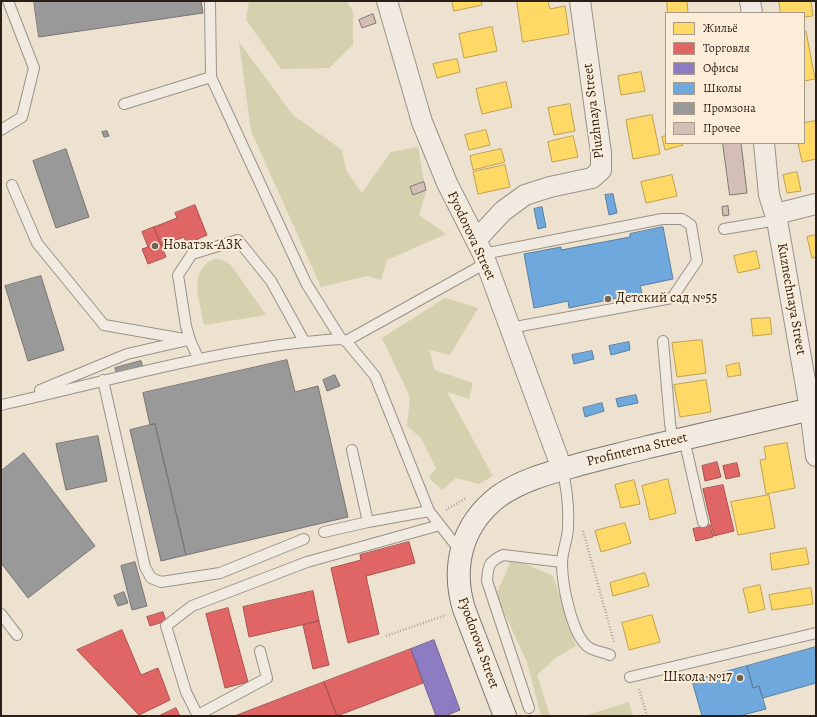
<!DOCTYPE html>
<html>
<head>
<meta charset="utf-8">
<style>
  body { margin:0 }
  #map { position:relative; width:817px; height:717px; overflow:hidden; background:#ede1d0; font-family:Alegreya,serif }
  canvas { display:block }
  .frame { position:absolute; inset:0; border:2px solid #2c1f18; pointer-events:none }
  .legend { position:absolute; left:665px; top:12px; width:140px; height:132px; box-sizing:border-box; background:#fcedd8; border:1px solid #a99b8b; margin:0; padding:5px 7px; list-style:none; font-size:12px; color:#2c1f18 }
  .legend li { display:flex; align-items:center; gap:8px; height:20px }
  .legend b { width:20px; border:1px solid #a99b8b }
</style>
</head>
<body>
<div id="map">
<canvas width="817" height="717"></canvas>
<div class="frame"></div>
<ul class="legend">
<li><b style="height:11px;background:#ffd966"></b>Жильё</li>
<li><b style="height:11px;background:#e06666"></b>Торговля</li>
<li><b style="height:11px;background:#8e7cc3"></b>Офисы</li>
<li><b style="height:11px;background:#6fa8dc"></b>Школы</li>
<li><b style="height:11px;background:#999"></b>Промзона</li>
<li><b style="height:11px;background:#d3bfb6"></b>Прочее</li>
</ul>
</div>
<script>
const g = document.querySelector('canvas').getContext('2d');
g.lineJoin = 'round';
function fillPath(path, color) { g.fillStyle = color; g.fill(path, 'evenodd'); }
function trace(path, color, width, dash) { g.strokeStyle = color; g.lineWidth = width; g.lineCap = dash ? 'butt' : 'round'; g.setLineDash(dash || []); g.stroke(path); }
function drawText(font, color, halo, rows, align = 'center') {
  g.font = font + ' Alegreya,serif'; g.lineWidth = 4; g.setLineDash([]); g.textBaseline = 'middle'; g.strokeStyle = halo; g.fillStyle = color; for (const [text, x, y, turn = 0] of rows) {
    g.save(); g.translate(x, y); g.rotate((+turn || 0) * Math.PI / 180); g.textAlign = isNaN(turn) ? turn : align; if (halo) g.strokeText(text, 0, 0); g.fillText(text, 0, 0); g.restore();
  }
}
fillPath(new Path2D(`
  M 249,1 L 347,1 L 353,12 L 353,45 L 329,68 L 281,69 L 246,20 Z
  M 239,42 L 293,115 L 342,150 L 346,170 L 362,193 L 391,152 L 418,147 L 426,192 L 419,215 L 446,234 L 387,260 L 381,280 L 367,276 L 321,287 L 251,131 Z
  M 214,259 L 223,260 L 231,265 L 266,315 L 204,325 C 200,301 187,271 214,259 Z
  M 445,298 L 478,308 L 450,355 L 429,350 L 435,370 L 473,383 L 469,399 L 447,392 L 493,476 L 479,484 L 456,478 L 442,490 L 429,478 L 436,468 L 421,438 L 407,426 L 410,397 L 382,338 Z
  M 512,558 L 553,576 L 576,646 L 557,657 L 537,675 L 550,716 L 541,716 L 527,662 L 496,595 Z
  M 629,702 L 633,716 L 584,716 Z`), '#d5d0ae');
const homes = new Path2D(`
  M 452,1 L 481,1 L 482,5 L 454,11 Z
  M 517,1 L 548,1 L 550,9 L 565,6 L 569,34 L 523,42 Z
  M 667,1 L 687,1 L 688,13 L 668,13 Z
  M 779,1 L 811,1 L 813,16 L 804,17 L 804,13 L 781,13 Z
  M 492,27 L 497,51 L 464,58 L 459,34 Z
  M 804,31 L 806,31 L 815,79 L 804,81 Z
  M 457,59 L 460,72 L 437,78 L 433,64 Z
  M 641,72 L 645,91 L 621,95 L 618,76 Z
  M 506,82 L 512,107 L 482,114 L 476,89 Z
  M 570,104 L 575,131 L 554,135 L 548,108 Z
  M 652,115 L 660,154 L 633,159 L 626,120 Z
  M 816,121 L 816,159 L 802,162 L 798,143 L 804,143 L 804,123 Z
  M 486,130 L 490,145 L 469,150 L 465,135 Z
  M 573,136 L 578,157 L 552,162 L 548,142 Z
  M 666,136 L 666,143 L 682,143 L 683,145 L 665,150 L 662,137 Z
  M 501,149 L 505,162 L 473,170 L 470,156 Z
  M 505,165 L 510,187 L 478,194 L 473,172 Z
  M 797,172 L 801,191 L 787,193 L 783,175 Z
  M 672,175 L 677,196 L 646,203 L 641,182 Z
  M 816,235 L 816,257 L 812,258 L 807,237 Z
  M 756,251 L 760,268 L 738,273 L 734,256 Z
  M 770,318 L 772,334 L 753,336 L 751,319 Z
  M 702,340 L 706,373 L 677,377 L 672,343 Z
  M 739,363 L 741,375 L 728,377 L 726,366 Z
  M 706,380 L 711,412 L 680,417 L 674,385 Z
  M 787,443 L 795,488 L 766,494 L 760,460 L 766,459 L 764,447 Z
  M 668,479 L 676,513 L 650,520 L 642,486 Z
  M 634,480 L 640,504 L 621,508 L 615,485 Z
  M 769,495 L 775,528 L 738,535 L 731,502 Z
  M 625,523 L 631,543 L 601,552 L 595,531 Z
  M 806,548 L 809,564 L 772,570 L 770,554 Z
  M 645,573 L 649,586 L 613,596 L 610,583 Z
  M 760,585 L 765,609 L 749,613 L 743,589 Z
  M 811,588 L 813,604 L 772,610 L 769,595 Z
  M 652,615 L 660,642 L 629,650 L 622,623 Z`);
fillPath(homes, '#ffd966');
trace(homes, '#c0a14f', 1);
const shops = new Path2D(`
  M 195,205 L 207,235 L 187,244 L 184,237 L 161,246 L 154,227 L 177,218 L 175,213 Z
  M 154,227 L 166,257 L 148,264 L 142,249 L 148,247 L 142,232 Z
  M 717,462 L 721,477 L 705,481 L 702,466 Z
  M 737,463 L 740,476 L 726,479 L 723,466 Z
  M 723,485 L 734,531 L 714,536 L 703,489 Z
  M 710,525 L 713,537 L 696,541 L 693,529 Z
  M 409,542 L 415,563 L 366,576 L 379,634 L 348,643 L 331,568 L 361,560 L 360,555 Z
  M 313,591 L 319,621 L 249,637 L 243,607 Z
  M 228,608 L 248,682 L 225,688 L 206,614 Z
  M 163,612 L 166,621 L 150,626 L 147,617 Z
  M 319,621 L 329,665 L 313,669 L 303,625 Z
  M 122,630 L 141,675 L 158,668 L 170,700 L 139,715 L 77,650 Z
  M 411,649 L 423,683 L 337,716 L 324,682 Z
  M 324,682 L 337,716 L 235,716 Z
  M 176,708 L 180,716 L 159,716 Z`);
fillPath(shops, '#e06666');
trace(shops, '#aa514f', 1);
const offices = new Path2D(`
  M 434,640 L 460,710 L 445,716 L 436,716 L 411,649 Z`);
fillPath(offices, '#8e7cc3');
trace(offices, '#716090', 1);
const schools = new Path2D(`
  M 613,194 L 617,213 L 609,215 L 605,195 Z
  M 542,207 L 546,227 L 538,229 L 534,209 Z
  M 663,227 L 673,279 L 640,286 L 642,293 L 569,308 L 568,301 L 534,308 L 524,254 L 561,247 L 561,250 L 630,237 L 630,234 Z
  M 629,342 L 630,350 L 611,355 L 609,346 Z
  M 592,351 L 594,359 L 574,364 L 572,355 Z
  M 636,395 L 638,403 L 618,407 L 616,399 Z
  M 602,403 L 604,411 L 585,417 L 583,408 Z
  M 816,647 L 816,683 L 763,698 L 759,686 L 753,688 L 747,666 Z
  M 747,666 L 753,688 L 759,686 L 766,709 L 739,716 L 702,716 L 692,681 Z`);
fillPath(schools, '#6fa8dc');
trace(schools, '#5b7fa1', 1);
const industry = new Path2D(`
  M 34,1 L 201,1 L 203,13 L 39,37 Z
  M 107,131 L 109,136 L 104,137 L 102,132 Z
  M 66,149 L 89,217 L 56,228 L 33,161 Z
  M 41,276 L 64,350 L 28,361 L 5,286 Z
  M 287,360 L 295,392 L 318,386 L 348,517 L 186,555 L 155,424 L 150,425 L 143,393 Z
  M 141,361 L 143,368 L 117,375 L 115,368 Z
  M 335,375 L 340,386 L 327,391 L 323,380 Z
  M 155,424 L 186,555 L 161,561 L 130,430 Z
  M 98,436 L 107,481 L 66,490 L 56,444 Z
  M 24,453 L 95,546 L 28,598 L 1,563 L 1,471 Z
  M 135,562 L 147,606 L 132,610 L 121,566 Z
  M 124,592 L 128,603 L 118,606 L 114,596 Z`);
fillPath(industry, '#999');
trace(industry, '#787472', 1);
const building = new Path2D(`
  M 373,14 L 376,23 L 362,28 L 359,20 Z
  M 723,143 L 741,143 L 747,193 L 730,195 Z
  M 424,182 L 426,190 L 413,195 L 410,187 Z
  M 728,206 L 729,215 L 723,216 L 722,207 Z`);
fillPath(building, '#d3bfb6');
trace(building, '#80776e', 1);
const lane = new Path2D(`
  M 210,1 L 211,77 L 306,283 L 341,339
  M 124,104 L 211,77
  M 1,130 L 22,117 L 34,68 L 8,1
  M 12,185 L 37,243 L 104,325 L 190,340
  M 724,229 L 777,220
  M 483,254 L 662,219 L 682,219 L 691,225 L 697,261 L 672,298 L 510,328
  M 346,341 L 486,263
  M 663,341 L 670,423 L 673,442
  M 198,358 L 190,340 L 186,326 L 178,275 L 192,254 L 238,240 L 271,281 L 304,341
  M 103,380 L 145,567 L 151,578 L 161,582 L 220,573 L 304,539
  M 40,390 L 127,354 L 184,341
  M 1,405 C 114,380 225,346 341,339 L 346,341 L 375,376 L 429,511 L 461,552
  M 684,439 L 703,522
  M 352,450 L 368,522 L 429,511
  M 562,469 C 567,488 569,507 568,527 C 568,539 562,551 562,563 C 562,583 571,632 587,646 C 592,651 603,652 610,655
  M 324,532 L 368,522
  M 1,614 L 17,635
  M 630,677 L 816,633
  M 529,708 L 487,581 C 488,566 488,562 503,555 L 562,562
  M 198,715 L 267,678 L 260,651
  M 198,716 L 186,692 L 166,626 L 192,606 L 307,562 L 440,525`);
const street = new Path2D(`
  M 387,1 L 422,122 L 447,183 L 483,254 L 562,469
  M 750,1 L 752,13
  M 764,143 L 769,195 L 777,220 L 810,409 L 816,456
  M 776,214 L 816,204
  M 476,240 L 503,211 L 525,195 L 550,187 L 592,178 L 601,170 L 601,153 L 580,1`);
const secondary = new Path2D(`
  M 505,716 L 464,609 C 451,566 462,524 499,496 C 523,479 553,472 581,464 C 603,458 625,453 648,447 C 704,434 760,421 816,408`);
trace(lane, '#9a9287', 12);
trace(street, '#9a9287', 22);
trace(secondary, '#80776e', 24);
trace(new Path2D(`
  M 446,510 L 466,498
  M 583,531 L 614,642
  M 386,636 L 446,615
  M 639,689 L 647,716`), '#aba59e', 2.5, [1, 2]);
trace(lane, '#f0eae1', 10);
trace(street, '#f0eae1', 20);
trace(secondary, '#f0eae1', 22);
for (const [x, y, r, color] of [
  [155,246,4,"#706358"],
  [608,299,4,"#706358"],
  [740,678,4,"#706358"]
]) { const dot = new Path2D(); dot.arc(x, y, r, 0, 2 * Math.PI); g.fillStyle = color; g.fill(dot); trace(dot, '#fcedd8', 1.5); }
drawText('14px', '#2c1f18', '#fcedd8', [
  ["Pluzhnaya Street",594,111,-97],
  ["Fyodorova Street",471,236,65],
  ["Kuznechnaya Street",791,299,80],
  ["Profinterna Street",637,450,-14],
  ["Fyodorova Street",478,643,70]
]);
drawText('14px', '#2c1f18', '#fcedd8', [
  ["Новатэк-АЗК",163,246],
  ["Детский сад №55",616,299],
  ["Школа №17",732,678,"right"]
], 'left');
</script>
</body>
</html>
